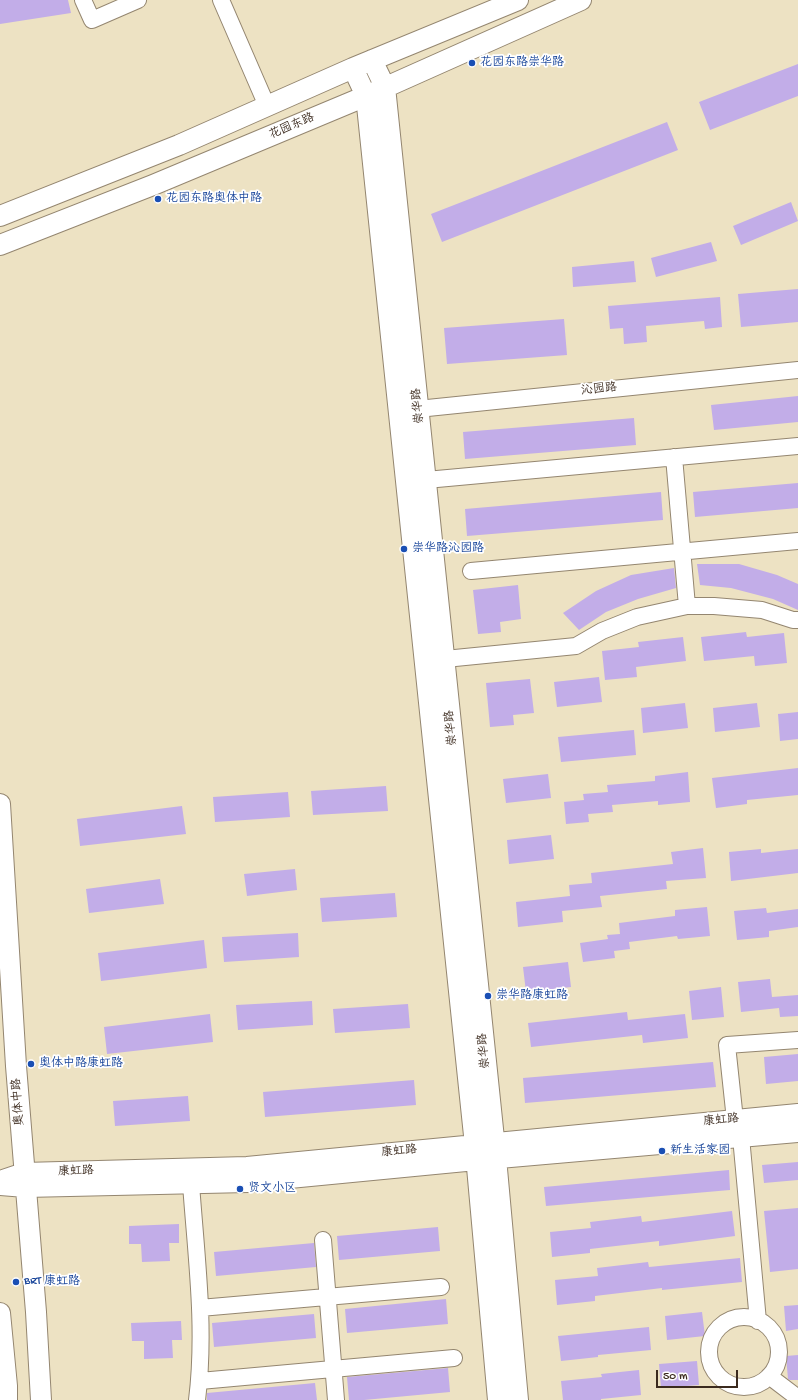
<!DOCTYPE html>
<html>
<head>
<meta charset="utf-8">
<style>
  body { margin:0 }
  #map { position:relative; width:798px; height:1400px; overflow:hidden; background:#ede2c3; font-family:"Gochi Hand",sans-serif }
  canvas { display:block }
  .scale { position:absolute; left:656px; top:1370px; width:82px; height:18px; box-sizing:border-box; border:2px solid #3b2a1e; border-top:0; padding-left:5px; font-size:12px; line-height:14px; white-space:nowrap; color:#3b2a1e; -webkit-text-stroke:3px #fff; paint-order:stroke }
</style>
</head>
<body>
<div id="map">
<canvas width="798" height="1400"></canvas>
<div class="scale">50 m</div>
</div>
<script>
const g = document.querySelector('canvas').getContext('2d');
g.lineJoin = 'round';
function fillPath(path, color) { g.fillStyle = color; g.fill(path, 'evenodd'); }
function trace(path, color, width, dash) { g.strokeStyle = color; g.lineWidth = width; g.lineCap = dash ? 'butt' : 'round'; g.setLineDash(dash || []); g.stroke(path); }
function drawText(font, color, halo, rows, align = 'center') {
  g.font = font + ' "Gochi Hand","LXGW WenKai TC",sans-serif'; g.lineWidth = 3.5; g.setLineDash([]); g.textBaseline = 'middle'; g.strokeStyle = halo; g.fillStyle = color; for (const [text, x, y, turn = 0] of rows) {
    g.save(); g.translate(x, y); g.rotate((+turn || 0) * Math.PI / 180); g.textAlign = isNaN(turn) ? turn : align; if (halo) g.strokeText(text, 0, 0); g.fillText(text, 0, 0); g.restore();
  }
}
fillPath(new Path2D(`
  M 0,0 L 68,0 L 71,13 L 0,24 Z
  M 798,64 L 798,96 L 710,130 L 699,102 Z
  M 667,122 L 678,150 L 442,242 L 431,214 Z
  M 791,202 L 798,221 L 741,245 L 733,226 Z
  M 711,242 L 717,261 L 656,277 L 651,258 Z
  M 634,261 L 636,282 L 573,287 L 572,267 Z
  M 798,289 L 798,322 L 741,327 L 738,294 Z
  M 720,297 L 722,327 L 705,329 L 704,321 L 646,326 L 647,342 L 624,344 L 623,328 L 610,329 L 608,306 Z
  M 564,319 L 567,355 L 447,364 L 444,328 Z
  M 798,396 L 798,422 L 714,430 L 711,405 Z
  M 634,418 L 636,445 L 465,459 L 463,432 Z
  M 798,483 L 798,508 L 695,517 L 693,492 Z
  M 661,492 L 663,520 L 467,536 L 465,509 Z
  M 697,564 L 739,564 L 777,575 L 798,584 L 798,610 L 773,599 L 731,588 L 700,585 Z
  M 674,568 L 676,588 L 638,599 L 606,612 L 579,630 L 563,613 L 596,591 L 631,575 Z
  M 518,585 L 521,619 L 500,622 L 501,632 L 478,634 L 473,590 Z
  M 746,632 L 747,637 L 784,633 L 787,663 L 755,666 L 754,656 L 704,661 L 701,637 Z
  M 683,637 L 686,661 L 636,667 L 637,677 L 605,680 L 602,651 L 639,647 L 638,642 Z
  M 599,677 L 602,702 L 557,707 L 554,682 Z
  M 530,679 L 534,713 L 513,715 L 514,725 L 490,727 L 486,683 Z
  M 685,703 L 688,728 L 643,733 L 641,708 Z
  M 757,703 L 760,727 L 715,732 L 713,708 Z
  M 798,712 L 798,739 L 780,741 L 778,714 Z
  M 634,730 L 636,755 L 561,762 L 558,737 Z
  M 798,768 L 798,795 L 747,800 L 747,804 L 716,808 L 712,778 Z
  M 688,772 L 690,802 L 658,805 L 658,801 L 612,805 L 613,812 L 588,814 L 589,822 L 566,824 L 564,802 L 584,800 L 583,794 L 608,792 L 607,785 L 655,781 L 655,776 Z
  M 548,774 L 551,798 L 506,803 L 503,779 Z
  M 386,786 L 388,811 L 313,815 L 311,791 Z
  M 288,792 L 290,817 L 215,822 L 213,797 Z
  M 182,806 L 186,834 L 80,846 L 77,819 Z
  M 551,835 L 554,859 L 509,864 L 507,840 Z
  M 703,848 L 706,878 L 666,881 L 667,889 L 600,896 L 602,907 L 562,911 L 563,922 L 518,927 L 516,902 L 570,896 L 569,885 L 592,883 L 591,873 L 673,864 L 671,852 Z
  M 761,849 L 761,853 L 798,849 L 798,873 L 731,881 L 729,852 Z
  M 295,869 L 297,890 L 247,896 L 244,874 Z
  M 160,879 L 164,904 L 89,913 L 86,889 Z
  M 395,893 L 397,917 L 322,922 L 320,898 Z
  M 707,907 L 710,936 L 678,939 L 677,936 L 629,942 L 630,949 L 614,951 L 615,958 L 583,962 L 580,943 L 608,939 L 607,935 L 620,934 L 619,923 L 675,916 L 675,910 Z
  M 766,908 L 767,913 L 798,909 L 798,927 L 769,931 L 769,937 L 737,940 L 734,911 Z
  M 298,933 L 299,957 L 224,962 L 222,937 Z
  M 204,940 L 207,968 L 101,981 L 98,953 Z
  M 568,962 L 571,987 L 526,992 L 523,967 Z
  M 770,979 L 772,997 L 798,995 L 798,1016 L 780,1017 L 779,1008 L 741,1012 L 738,982 Z
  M 721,987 L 724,1017 L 692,1020 L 689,991 Z
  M 312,1001 L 313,1025 L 238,1030 L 236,1005 Z
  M 408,1004 L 410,1028 L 335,1033 L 333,1009 Z
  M 627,1012 L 628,1020 L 685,1014 L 688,1038 L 643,1043 L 642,1035 L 531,1047 L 528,1023 Z
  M 210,1014 L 213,1042 L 107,1054 L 104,1027 Z
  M 798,1054 L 798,1081 L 766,1084 L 764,1057 Z
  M 713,1062 L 716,1087 L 525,1103 L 523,1078 Z
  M 414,1080 L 416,1105 L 265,1117 L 263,1092 Z
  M 188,1096 L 190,1121 L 115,1126 L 113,1101 Z
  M 798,1162 L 798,1180 L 764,1183 L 762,1165 Z
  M 729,1170 L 730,1190 L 546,1206 L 544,1187 Z
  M 798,1208 L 798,1269 L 770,1272 L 764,1211 Z
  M 732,1211 L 735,1236 L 659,1246 L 659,1241 L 590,1249 L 590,1253 L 552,1257 L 550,1232 L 591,1228 L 590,1222 L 641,1216 L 642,1222 Z
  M 179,1224 L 179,1243 L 169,1243 L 170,1261 L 142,1262 L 141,1244 L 129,1244 L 129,1226 Z
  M 438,1227 L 440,1251 L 339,1260 L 337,1236 Z
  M 314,1243 L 316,1267 L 216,1276 L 214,1252 Z
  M 740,1258 L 742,1282 L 662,1290 L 662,1288 L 595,1296 L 595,1301 L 557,1305 L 555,1280 L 598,1276 L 597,1268 L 648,1262 L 649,1267 Z
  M 446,1299 L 448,1324 L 347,1333 L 345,1309 Z
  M 798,1305 L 798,1329 L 786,1331 L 784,1306 Z
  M 702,1312 L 705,1336 L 667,1340 L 665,1316 Z
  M 314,1314 L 316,1338 L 214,1347 L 212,1323 Z
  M 181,1321 L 182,1340 L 172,1340 L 173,1358 L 144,1359 L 144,1341 L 132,1341 L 131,1323 Z
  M 649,1327 L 651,1350 L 598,1355 L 598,1357 L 561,1361 L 558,1336 Z
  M 798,1355 L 798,1380 L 790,1380 L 788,1379 L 786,1356 Z
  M 697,1361 L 699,1385 L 661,1388 L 659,1364 Z
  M 448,1368 L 450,1392 L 364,1400 L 349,1400 L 347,1377 Z
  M 639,1370 L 641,1395 L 601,1399 L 601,1400 L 563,1400 L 561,1381 L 602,1377 L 601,1374 Z
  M 315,1383 L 317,1400 L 207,1400 L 207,1393 Z`), '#c2ade8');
const minor = new Path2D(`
  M 83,0 L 92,20 L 138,0
  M 221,0 L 267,106
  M 408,410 L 798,370
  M 674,457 L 687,606
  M 426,480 L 798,446
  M 471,571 L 798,541
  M 445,659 L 576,646 L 602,631 L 637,617 L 687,606 L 714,606 L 762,610 L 793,620 L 798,620
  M 735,1120 L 727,1045 L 798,1040
  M 741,1137 L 758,1321
  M 191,1184 C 196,1255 206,1328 197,1400
  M 323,1240 L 336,1400
  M 200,1308 L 441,1287
  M709 1352a35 35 0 1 1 70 0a35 35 0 1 1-70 0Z
  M 769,1376 L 798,1398
  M 200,1381 L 454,1358`);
const major = new Path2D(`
  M 372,60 L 385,87 L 496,1158 L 518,1400
  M 353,68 L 366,96 L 475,1145 L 498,1400
  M 0,216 L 179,145 L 353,68 L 518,0
  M 0,245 L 153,185 L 366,96 L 581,0
  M 0,804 L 16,1066 L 36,1312 L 41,1400
  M 0,1181 L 24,1173 L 247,1167 L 798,1114
  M 0,1185 L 25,1187 L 248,1182 L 476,1160 L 798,1132
  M 0,1313 L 7,1386 L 7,1400`);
trace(minor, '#948670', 18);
trace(major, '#948670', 22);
trace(minor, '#fff', 16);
trace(major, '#fff', 20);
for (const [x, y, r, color] of [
  [472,63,4,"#1a4fb4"],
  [158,199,4,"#1a4fb4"],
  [404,549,4,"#1a4fb4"],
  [488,996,4,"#1a4fb4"],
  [31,1064,4,"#1a4fb4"],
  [662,1151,4,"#1a4fb4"],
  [240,1189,4,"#1a4fb4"],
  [16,1282,4,"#1a4fb4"]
]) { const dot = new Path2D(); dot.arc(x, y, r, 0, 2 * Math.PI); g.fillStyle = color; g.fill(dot); trace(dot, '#fff', 1.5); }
drawText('12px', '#164399', '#fff', [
  ["花园东路崇华路",480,63],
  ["花园东路奥体中路",166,199],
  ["崇华路沁园路",412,549],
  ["崇华路康虹路",496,996],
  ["奥体中路康虹路",39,1064],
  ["新生活家园",670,1151],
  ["贤文小区",248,1189],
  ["BRT 康虹路",24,1282]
], 'left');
drawText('12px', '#3b2a1e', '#fff', [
  ["花园东路",292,127,-23],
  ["沁园路",599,390,-6],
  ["崇华路",419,406,-96],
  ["崇华路",452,728,-96],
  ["崇华路",485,1051,-96],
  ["奥体中路",19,1102,-94],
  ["康虹路",721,1121,-5],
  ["康虹路",399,1152,-5],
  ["康虹路",76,1172,-2]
]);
</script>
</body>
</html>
